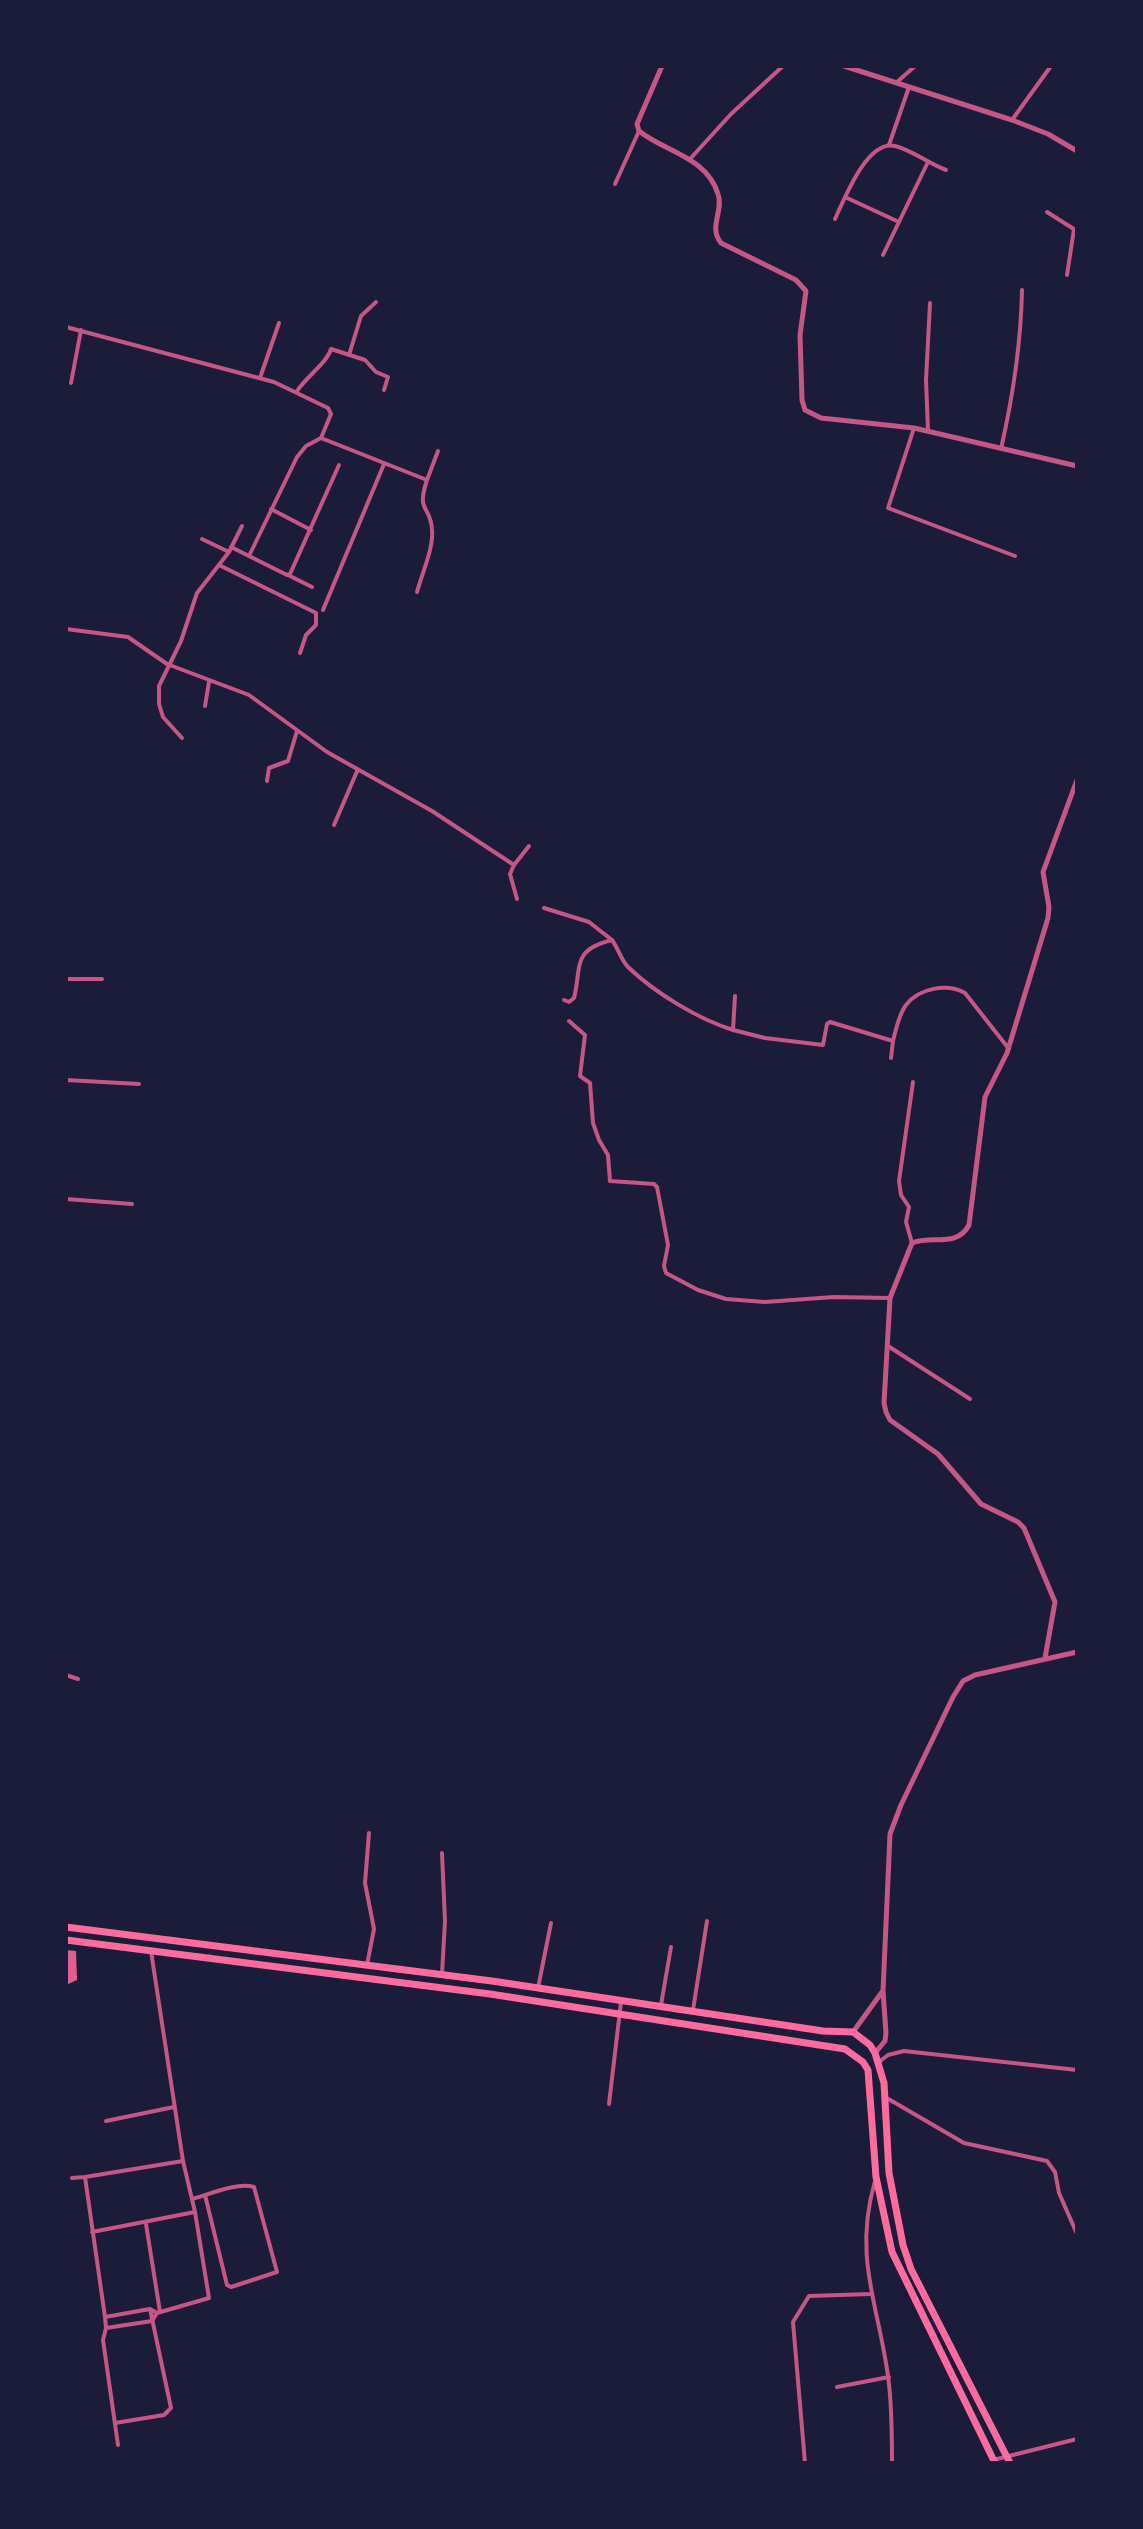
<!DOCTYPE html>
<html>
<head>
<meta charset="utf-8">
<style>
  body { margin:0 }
  #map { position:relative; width:1143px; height:2529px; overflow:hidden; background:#1b1b3a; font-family:"Golos Text",sans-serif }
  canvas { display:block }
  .frame { position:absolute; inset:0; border:68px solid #1b1b3a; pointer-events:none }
</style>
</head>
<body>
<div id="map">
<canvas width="1143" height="2529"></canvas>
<div class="frame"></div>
</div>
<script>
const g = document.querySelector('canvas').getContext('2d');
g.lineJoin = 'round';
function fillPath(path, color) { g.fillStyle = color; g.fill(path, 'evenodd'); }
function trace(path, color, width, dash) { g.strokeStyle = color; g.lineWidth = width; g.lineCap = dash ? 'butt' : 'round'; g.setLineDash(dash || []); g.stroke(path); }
fillPath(new Path2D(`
  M 66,1950 L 76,1951 L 77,1980 L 66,1985 Z`), '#dd5f8e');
trace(new Path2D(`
  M 896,83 L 915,66
  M 1012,120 L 1051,66
  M 889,145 L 909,87
  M 690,159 L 731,114 L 783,66
  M 615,184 L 639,131
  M 845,197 L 899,222
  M 1047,212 L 1077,231
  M 835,219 C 844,200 867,139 895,146 C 912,150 929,164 946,170
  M 883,255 L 927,164
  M 1067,275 L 1074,229
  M 66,327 L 274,382 L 328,408 L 331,414 L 321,438 L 306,446 L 297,457 L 249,556
  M 349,355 L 361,316 L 376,302
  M 260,378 L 279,323
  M 71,383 L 81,330
  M 297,391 C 307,376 326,364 331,349 L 365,360 L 376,372 L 388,377 L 384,390
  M 914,428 L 888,508 L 1015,556
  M 928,431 L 926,380 L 930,303
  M 321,438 L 427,480 C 416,513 430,504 432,529 C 434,548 422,573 417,592
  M 1001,449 C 1013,396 1021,344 1022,290
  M 427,480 L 438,451
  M 271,509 L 311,530
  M 202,539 L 229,552
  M 231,547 L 287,575 L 290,574 L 339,465
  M 219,565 L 316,613 L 316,625 L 306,635 L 300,653
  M 290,576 L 312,587
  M 323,610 L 384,464
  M 66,629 L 128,637 L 167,664 L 249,695 L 327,752 L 432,811 L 514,865 L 529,846
  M 205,706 L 209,682
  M 182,738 L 163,717 L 159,704 L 159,686 L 181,641 L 197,593 L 229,552 L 242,526
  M 267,781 L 269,768 L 288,761 L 297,731
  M 334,825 L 358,769
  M 514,865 L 510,874 L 517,899
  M 544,908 L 589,922 L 612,940
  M 66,979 L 102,979
  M 735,996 L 733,1030 L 765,1038 L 823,1045 L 827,1024 L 830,1022 L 893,1041 C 896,1029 899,1014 906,1005 C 919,988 947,983 965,993 L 1009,1049
  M 564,1000 L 569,1002 L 574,998 C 582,967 571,950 612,940 C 618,948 621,960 628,967 C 655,993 698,1019 733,1030
  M 569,1021 L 585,1035 L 580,1076 L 590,1083 L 593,1123 L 599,1140 L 608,1155 L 610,1181 L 654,1184 L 657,1187 L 668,1245 L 664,1266 L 666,1273 L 698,1290 L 726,1299 L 765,1302 L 834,1297 L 890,1298
  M 891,1058 L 893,1041
  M 66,1080 L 139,1084
  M 66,1199 L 132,1204
  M 912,1243 L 906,1222 L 909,1207 L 901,1195 L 899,1181 L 913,1082
  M 888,1346 L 970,1399
  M 66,1675 L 78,1679
  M 442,1853 L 445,1921 L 442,1974
  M 367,1965 L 374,1929 L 365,1883 L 369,1833
  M 538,1988 L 551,1923
  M 661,2005 L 671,1947
  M 693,2010 L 707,1921
  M 879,2062 L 888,2055 L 904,2051 L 1077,2070
  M 885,2097 L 964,2143 L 1047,2161 L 1055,2172 L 1059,2193 L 1077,2234
  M 609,2104 L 621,2002
  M 106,2121 L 174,2107
  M 72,2178 L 85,2177
  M 875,2181 C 853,2257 878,2303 888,2376 C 892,2404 892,2435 892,2463
  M 192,2199 C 210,2194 237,2182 254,2187 L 277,2272 L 231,2287 L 227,2285 L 205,2195
  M 146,2224 L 160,2312
  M 92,2232 L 195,2212 L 183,2161 L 151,1951
  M 157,2313 L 209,2298 L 195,2212
  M 105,2317 L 150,2309
  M 106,2328 L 152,2321 L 157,2313 L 150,2309
  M 837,2387 L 889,2377
  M 115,2423 L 164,2415 L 171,2408 L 150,2309
  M 118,2445 L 103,2340 L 106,2328 L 105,2317 L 85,2177 L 183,2161
  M 993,2460 L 1077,2439
  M 805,2463 L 793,2322 L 809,2296 L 870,2294
  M 1077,2463 L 1077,2439`), '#c65784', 4);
trace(new Path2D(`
  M 662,66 L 637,124 L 639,131 C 665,152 707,157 718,194 C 724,211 708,227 721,243 L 796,280 L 806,291 L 800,335 L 802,400 L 805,410 L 821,418 L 914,428 L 1077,466
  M 844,66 L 1012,120 L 1048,134 L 1077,151
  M 1045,1658 L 1055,1602 L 1024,1528 L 1018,1522 L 981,1504 L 938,1454 L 890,1420 L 886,1412 L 884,1403 L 890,1298 L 912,1243 C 932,1235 957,1248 969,1225 L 985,1097 L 1007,1053 L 1048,918 L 1049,907 L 1043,872 L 1077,780
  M 853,2032 L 882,1992
  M 875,2053 L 885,2041 L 886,2033 L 883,1991 L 890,1834 L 901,1805 L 953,1697 L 963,1681 L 975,1675 L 1077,1652`), '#c65784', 5);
trace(new Path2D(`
  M 66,1927 L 492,1981 L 823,2031 L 853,2032 L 870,2045 L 875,2053 L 884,2083 L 889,2173 L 903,2245 L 911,2269 L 1010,2463
  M 66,1940 L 490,1994 L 845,2049 L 863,2062 L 868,2070 L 876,2177 L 892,2252 L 995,2463`), '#ff6b9d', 7);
</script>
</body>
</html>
